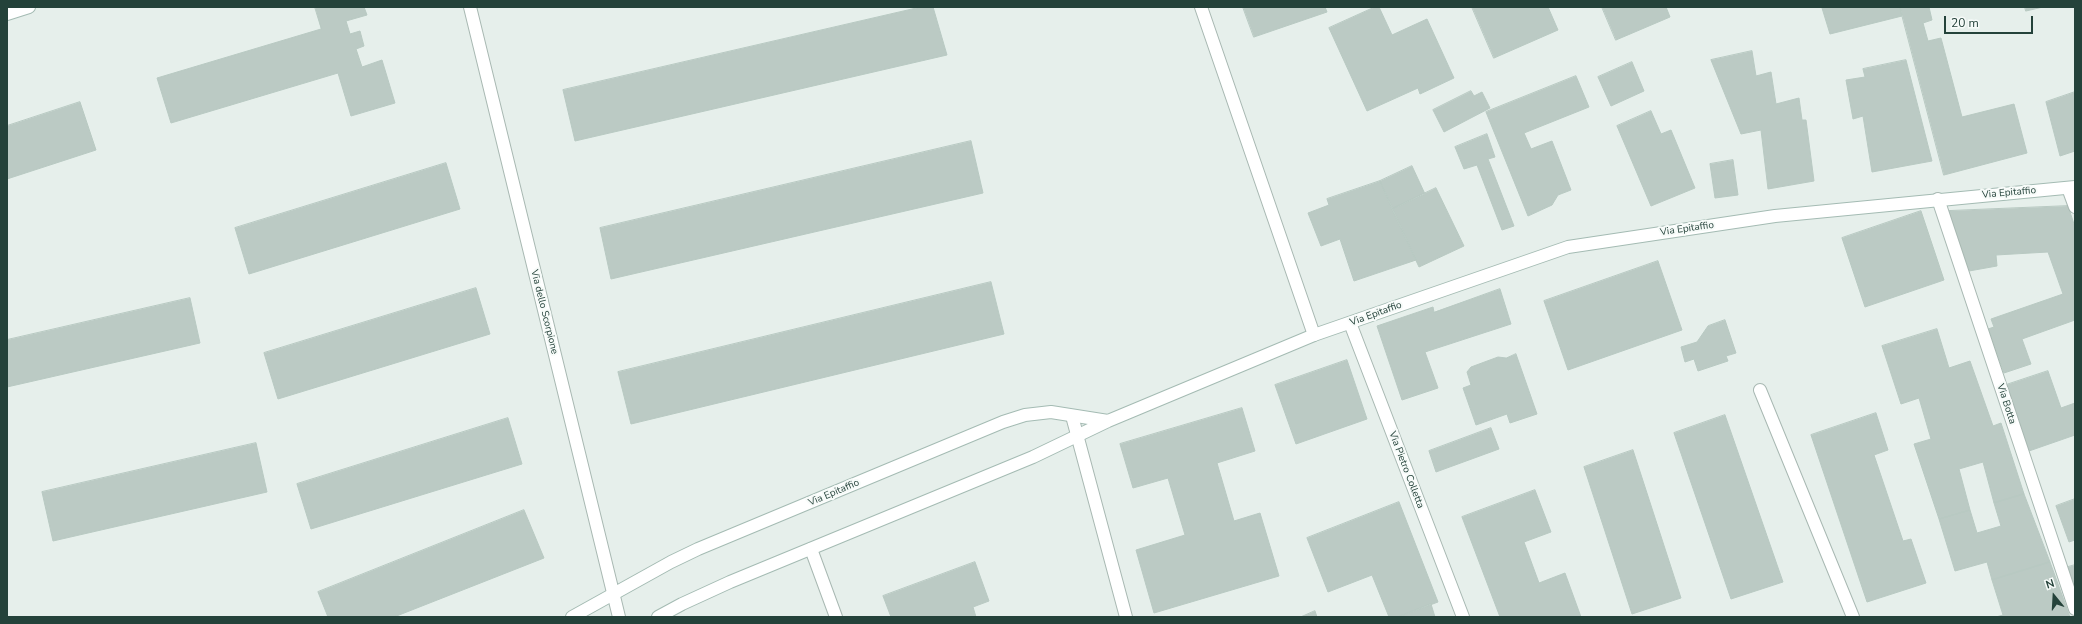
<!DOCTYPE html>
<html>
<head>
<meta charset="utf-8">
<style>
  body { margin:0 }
  #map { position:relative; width:2082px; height:624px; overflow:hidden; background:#e6efeb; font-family:"Nunito Sans",sans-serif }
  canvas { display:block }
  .frame { position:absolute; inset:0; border:8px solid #24423a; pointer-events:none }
  .north { position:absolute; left:2034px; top:576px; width:40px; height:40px; -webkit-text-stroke:3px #f7fbf9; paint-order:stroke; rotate:342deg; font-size:11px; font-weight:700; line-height:16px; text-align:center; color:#24423a }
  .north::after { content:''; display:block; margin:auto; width:14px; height:18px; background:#24423a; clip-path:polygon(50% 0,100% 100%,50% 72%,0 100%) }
  .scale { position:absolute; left:1944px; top:16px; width:89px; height:18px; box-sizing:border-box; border:2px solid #24423a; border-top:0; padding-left:5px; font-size:12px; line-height:14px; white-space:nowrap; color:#24423a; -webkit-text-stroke:3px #f7fbf9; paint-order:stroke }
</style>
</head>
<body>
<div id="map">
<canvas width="2082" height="624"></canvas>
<div class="frame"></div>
<div class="north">N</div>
<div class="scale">20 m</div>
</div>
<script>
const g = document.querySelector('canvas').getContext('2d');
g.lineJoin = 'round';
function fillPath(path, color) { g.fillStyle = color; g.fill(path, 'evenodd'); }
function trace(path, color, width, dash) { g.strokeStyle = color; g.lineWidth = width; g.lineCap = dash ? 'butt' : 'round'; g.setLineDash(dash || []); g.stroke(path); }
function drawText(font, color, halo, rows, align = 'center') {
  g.font = font + ' "Nunito Sans",sans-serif'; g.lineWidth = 4; g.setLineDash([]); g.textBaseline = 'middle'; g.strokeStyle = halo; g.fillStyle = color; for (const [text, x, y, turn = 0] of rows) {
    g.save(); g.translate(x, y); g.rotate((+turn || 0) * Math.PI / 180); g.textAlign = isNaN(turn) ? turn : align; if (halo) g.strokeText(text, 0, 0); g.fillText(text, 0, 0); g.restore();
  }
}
const building = new Path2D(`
  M 315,7 L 364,7 L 367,15 L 346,21 L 350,34 L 360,31 L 364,46 L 356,49 L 362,67 L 382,60 L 395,103 L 351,116 L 338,73 L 171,123 L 157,78 L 321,29 Z
  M 921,7 L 933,7 L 947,55 L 575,141 L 563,90 Z
  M 1243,7 L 1325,7 L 1327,12 L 1254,37 Z
  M 1375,7 L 1379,7 L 1392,35 L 1427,19 L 1454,78 L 1420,94 L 1418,88 L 1367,111 L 1329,28 Z
  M 1472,7 L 1548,7 L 1558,30 L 1494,58 Z
  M 1602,7 L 1666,7 L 1670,17 L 1616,40 Z
  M 1827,7 L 1900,7 L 1902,16 L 1830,34 L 1822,8 Z
  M 1900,7 L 1929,7 L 1932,20 L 1923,23 L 1928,41 L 1941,38 L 1962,117 L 2014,104 L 2027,153 L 1944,175 Z
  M 2025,7 L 2043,7 L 2026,11 Z
  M 1752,51 L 1756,76 L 1771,72 L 1776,104 L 1799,98 L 1802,120 L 1806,120 L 1814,181 L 1768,189 L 1761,130 L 1741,134 L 1711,60 Z
  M 1906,60 L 1932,161 L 1872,172 L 1863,116 L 1853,119 L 1846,80 L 1865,77 L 1863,69 Z
  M 1632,62 L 1644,91 L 1611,106 L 1598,77 Z
  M 1576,76 L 1589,107 L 1524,133 L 1531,149 L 1552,141 L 1571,190 L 1558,195 L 1552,205 L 1528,216 L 1486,112 Z
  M 1471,91 L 1474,96 L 1482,92 L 1490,108 L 1444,132 L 1433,110 Z
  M 2075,92 L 2075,151 L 2060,156 L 2046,102 Z
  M 80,102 L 96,150 L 7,179 L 7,126 Z
  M 1651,111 L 1661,134 L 1671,130 L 1695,188 L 1651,206 L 1617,126 Z
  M 1487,134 L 1495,157 L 1488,159 L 1514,226 L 1502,230 L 1477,165 L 1464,169 L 1455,147 Z
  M 971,141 L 983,193 L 611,279 L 600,228 Z
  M 1733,160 L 1738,195 L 1715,198 L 1710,164 Z
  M 446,163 L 460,209 L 249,274 L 235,228 Z
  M 1412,166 L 1425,194 L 1392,209 L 1380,181 Z
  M 1380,181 L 1416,260 L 1354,281 L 1340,239 L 1321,246 L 1308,213 L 1329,205 L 1327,199 Z
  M 1436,188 L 1464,246 L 1419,267 L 1392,209 Z
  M 2068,206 L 2075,227 L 2075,320 L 2022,339 L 2031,364 L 2004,373 L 1988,329 L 1994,327 L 1991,319 L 2063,294 L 2048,252 L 1996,255 L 1997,266 L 1969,271 L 1948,211 Z
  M 1921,211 L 1944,280 L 1865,307 L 1842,238 Z
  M 1658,261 L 1682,330 L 1568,370 L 1544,301 Z
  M 991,282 L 1004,334 L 631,424 L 618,372 Z
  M 476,288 L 490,334 L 278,399 L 264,353 Z
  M 1500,289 L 1511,324 L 1425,352 L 1438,388 L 1402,400 L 1377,326 L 1433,307 L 1434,312 Z
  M 190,298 L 200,343 L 7,387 L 7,340 Z
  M 1725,320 L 1736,353 L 1726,356 L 1728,361 L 1698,371 L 1694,359 L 1685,362 L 1681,347 L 1697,342 L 1708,326 Z
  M 1937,329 L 1949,368 L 1970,361 L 1993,426 L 2001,423 L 2024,494 L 1994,503 L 1983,462 L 1959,469 L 1970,510 L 1939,519 L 1914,444 L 1931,439 L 1919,398 L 1901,404 L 1882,346 Z
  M 1516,354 L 1537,414 L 1510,423 L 1507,414 L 1476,425 L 1463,388 L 1471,385 L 1467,372 L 1471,367 L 1498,357 L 1506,358 Z
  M 1347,360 L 1367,419 L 1296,444 L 1275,385 Z
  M 2048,371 L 2061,408 L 2075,403 L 2075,435 L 2029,451 L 2006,385 Z
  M 1242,408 L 1255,451 L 1217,463 L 1234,521 L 1260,513 L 1279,576 L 1154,613 L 1136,550 L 1185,535 L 1168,478 L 1133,488 L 1120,444 Z
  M 1876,413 L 1888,450 L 1874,455 L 1903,541 L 1911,539 L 1926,583 L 1867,602 L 1811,435 Z
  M 1725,415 L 1783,582 L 1731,599 L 1674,433 Z
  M 508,418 L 522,464 L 311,529 L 297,484 Z
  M 1491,428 L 1499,449 L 1436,472 L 1429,451 Z
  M 256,443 L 267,492 L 53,541 L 42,492 Z
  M 1633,450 L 1681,598 L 1632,614 L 1584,467 Z
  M 1535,490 L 1551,532 L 1524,542 L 1539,583 L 1565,573 L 1581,617 L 1500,617 L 1462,517 Z
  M 2024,494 L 2050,562 L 1992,580 L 1987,562 L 1955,571 L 1939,519 L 1970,510 L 1977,533 L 2001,526 L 1994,503 Z
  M 2075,499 L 2075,540 L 2069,542 L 2056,506 Z
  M 1399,502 L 1438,602 L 1398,617 L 1389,617 L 1372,575 L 1328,592 L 1307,538 Z
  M 524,510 L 544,558 L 394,617 L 328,617 L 318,592 Z
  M 975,562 L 989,601 L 973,607 L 976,617 L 891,617 L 883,596 Z
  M 2050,562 L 2070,617 L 1996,617 L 2003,615 L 1992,580 Z
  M 2075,565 L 2075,588 L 2068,567 Z
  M 1431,604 L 1435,617 L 1398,617 Z
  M 1315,611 L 1317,617 L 1301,617 Z`);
fillPath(building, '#bbcac4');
trace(building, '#b8c9c2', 1);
const street = new Path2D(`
  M 470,7 L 619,617
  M 1201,7 L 1314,335
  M 2068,188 L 2075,207
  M 1938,199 L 2075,609
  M 1350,323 L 1463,617
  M 1760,390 L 1853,617
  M 1072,416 L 1126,617
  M 811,549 L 836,617`);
const secondary = new Path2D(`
  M 7,14 L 29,7
  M 572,617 L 671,562 L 698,549 L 1003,422 L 1025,415 L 1051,412 L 1108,421
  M 658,617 L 682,604 L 730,582 L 1033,457 L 1108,421 L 1314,335 L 1568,247 L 1775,216 L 2075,187`);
trace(street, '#a8b8b2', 14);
trace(secondary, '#a4bbb3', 14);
trace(street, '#fff', 12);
trace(secondary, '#fff', 12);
drawText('10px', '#24423a', '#f7fbf9', [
  ["Via Epitaffio",2009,193,-5],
  ["Via Epitaffio",1687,229,-8],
  ["Via dello Scorpione",544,312,76],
  ["Via Epitaffio",1376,314,-20],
  ["Via Botta",2006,404,72],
  ["Via Pietro Colletta",1406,470,69],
  ["Via Epitaffio",834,493,-23]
]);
</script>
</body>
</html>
